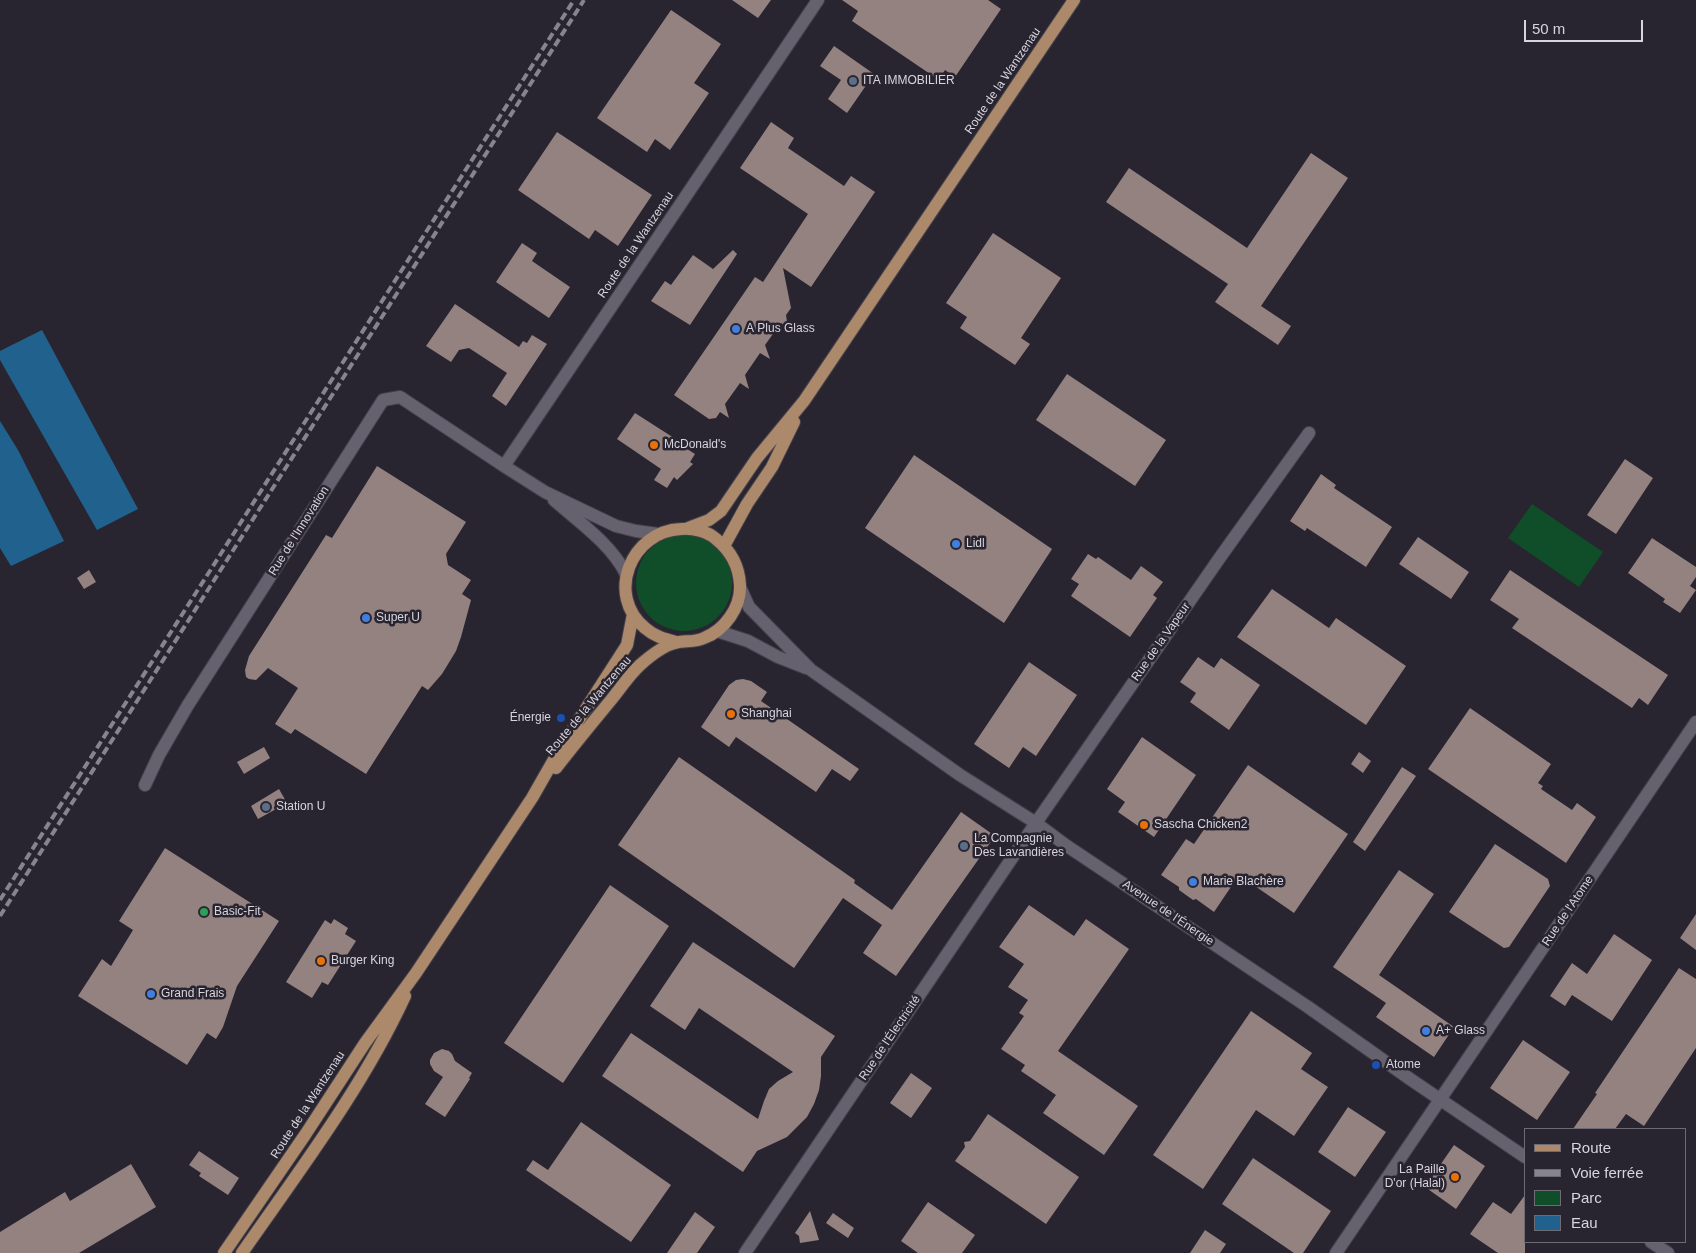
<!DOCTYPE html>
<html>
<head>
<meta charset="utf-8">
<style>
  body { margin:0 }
  #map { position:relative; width:1696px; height:1253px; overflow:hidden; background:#292530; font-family:Arial,sans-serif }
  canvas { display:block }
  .legend { position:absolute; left:1524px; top:1128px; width:162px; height:115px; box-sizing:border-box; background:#292530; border:1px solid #6f6b75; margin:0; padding:6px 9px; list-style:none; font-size:15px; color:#d7d4dc }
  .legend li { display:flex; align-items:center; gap:10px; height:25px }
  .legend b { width:25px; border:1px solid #6f6b75 }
  .scale { position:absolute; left:1524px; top:20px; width:119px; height:22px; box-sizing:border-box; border:2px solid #d7d4dc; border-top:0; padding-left:6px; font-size:15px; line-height:18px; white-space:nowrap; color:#d7d4dc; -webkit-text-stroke:4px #292530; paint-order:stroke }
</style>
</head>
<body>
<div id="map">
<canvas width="1696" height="1253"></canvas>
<ul class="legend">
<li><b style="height:6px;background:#ab896a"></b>Route</li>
<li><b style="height:6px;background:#87848d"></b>Voie ferrée</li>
<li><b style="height:14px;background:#0f4e28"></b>Parc</li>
<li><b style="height:14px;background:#20628d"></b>Eau</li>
</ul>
<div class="scale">50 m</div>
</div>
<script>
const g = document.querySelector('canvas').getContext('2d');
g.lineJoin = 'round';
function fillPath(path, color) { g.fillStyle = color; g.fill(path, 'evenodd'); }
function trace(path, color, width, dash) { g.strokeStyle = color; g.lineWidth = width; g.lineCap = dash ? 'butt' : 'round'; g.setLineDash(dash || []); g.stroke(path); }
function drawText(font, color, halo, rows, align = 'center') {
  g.font = font + ' Arial,sans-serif'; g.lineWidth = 5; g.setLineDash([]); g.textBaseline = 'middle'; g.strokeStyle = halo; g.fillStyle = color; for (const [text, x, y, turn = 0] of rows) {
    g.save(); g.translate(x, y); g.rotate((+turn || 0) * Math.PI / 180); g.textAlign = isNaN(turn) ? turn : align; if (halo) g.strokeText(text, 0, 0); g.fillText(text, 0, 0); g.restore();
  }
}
fillPath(new Path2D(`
  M 1532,504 L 1603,552 L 1579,587 L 1508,538 Z
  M636 583a48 48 0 1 1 96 0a48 48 0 1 1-96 0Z`), '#0f4e28');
fillPath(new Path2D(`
  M 42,330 L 138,509 L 97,530 L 0,360 L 0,351 Z
  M 0,421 L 18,450 L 64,541 L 11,566 L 0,548 Z`), '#20628d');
fillPath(new Path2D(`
  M 732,0 L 771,0 L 758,18 Z
  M 842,0 L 988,0 L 1001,9 L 955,77 L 945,70 L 939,80 L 852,21 L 858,11 Z
  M 671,10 L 721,44 L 694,83 L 709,93 L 670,150 L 655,139 L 647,152 L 597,118 Z
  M 834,46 L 874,74 L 847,113 L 828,99 L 841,80 L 820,66 Z
  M 771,122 L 794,138 L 788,148 L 844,186 L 851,176 L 875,192 L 811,287 L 783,268 L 791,308 L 786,315 L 788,328 L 781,323 L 765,345 L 770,359 L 760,353 L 745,375 L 749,389 L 740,383 L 725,404 L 729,418 L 720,412 L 716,418 L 709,419 L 674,395 L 755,277 L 763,282 L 808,214 L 740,168 Z
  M 557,132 L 652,195 L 618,246 L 595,230 L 589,239 L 518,190 Z
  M 1311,153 L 1348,178 L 1261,306 L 1291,326 L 1278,345 L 1215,302 L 1228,284 L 1106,202 L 1129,168 L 1247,248 Z
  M 993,233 L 1061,278 L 1021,338 L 1030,344 L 1015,365 L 960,328 L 967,317 L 946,303 Z
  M 522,243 L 537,253 L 532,261 L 570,287 L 549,318 L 496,282 Z
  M 733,250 L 737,254 L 690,325 L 651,301 L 665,281 L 671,285 L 693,255 L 713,269 Z
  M 455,304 L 519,347 L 523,341 L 527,343 L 532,335 L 547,344 L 506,406 L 492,396 L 507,373 L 469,348 L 459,350 L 451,362 L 426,346 Z
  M 1067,374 L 1166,440 L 1135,486 L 1036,420 Z
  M 635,413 L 685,445 L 684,447 L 695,454 L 690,462 L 693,464 L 677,480 L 674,477 L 667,488 L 654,480 L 661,469 L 617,439 Z
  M 914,455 L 1052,549 L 1004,623 L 865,528 Z
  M 1625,459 L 1653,478 L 1616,534 L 1587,515 Z
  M 377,466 L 466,522 L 446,554 L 448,565 L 471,580 L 462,594 L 471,600 L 461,637 L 456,651 L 442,674 L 428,690 L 422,686 L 366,774 L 295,729 L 291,734 L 275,724 L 298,688 L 268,668 L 256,680 L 249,679 L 246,677 L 245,670 L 249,656 L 326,535 L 332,538 Z
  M 1321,474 L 1336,485 L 1334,488 L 1392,527 L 1366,567 L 1307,528 L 1305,531 L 1290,521 Z
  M 1418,537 L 1469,572 L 1451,599 L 1399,564 Z
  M 1652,538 L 1696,567 L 1696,577 L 1690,586 L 1696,590 L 1680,613 L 1663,602 L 1665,599 L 1628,573 Z
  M 1088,554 L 1096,559 L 1098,557 L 1131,580 L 1141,566 L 1163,582 L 1153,595 L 1157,598 L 1130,637 L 1071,596 L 1079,584 L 1071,579 Z
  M 89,570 L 96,582 L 84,589 L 77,578 Z
  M 1510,570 L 1668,675 L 1648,705 L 1639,698 L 1632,708 L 1512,628 L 1519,619 L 1490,600 Z
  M 1272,589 L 1329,628 L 1336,618 L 1406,666 L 1366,725 L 1237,637 Z
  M 1198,657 L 1214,668 L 1221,658 L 1260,685 L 1229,730 L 1190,702 L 1196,693 L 1180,682 Z
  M 1029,662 L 1077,695 L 1036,756 L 1023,747 L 1009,768 L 974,744 Z
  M 743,679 L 751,681 L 767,692 L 761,701 L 859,769 L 850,781 L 832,769 L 816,792 L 736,737 L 729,747 L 701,727 L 729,685 L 736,680 Z
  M 1470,708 L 1551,764 L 1538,783 L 1543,786 L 1541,789 L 1572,810 L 1577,803 L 1596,817 L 1566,863 L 1428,769 Z
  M 1142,737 L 1196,775 L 1154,837 L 1118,812 L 1125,802 L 1107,789 Z
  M 264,747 L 270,758 L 244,774 L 237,762 Z
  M 1359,752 L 1371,761 L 1363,773 L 1351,764 Z
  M 679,757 L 855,880 L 854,883 L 892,910 L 961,812 L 995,836 L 896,976 L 863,953 L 882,925 L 843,898 L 794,968 L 618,845 Z
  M 1248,765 L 1348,834 L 1294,913 L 1239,875 L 1214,912 L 1196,899 L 1193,900 L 1179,890 L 1179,887 L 1161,875 L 1186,839 L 1194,844 Z
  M 1402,767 L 1416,776 L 1365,851 L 1353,842 Z
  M 279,789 L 287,803 L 258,819 L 251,806 Z
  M 1495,844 L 1548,879 L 1550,886 L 1509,947 L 1504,948 L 1449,912 Z
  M 165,848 L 279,921 L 237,986 L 223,1027 L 216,1039 L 207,1033 L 187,1065 L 78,996 L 102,959 L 111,966 L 133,930 L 119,921 Z
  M 1399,870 L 1434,894 L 1379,975 L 1454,1027 L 1434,1057 L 1376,1017 L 1386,1003 L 1333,967 Z
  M 610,885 L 669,926 L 563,1083 L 504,1043 Z
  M 1029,905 L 1074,936 L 1086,919 L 1129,949 L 1058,1051 L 1138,1106 L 1104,1155 L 1043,1113 L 1056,1095 L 1021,1071 L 1025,1065 L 1001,1049 L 1024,1016 L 1019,1013 L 1028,1000 L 1008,987 L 1024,964 L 999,947 Z
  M 1696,914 L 1696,950 L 1680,938 Z
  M 334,919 L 348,928 L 345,934 L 356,941 L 328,985 L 322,982 L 312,998 L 286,982 L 325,920 L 331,924 Z
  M 1614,934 L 1652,960 L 1612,1021 L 1572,995 L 1565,1006 L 1550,996 L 1572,963 L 1587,974 Z
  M 693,942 L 835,1036 L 821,1057 L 821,1076 L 819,1090 L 814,1104 L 807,1117 L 787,1137 L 757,1151 L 743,1172 L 602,1076 L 631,1033 L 758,1119 L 764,1101 L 769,1089 L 778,1081 L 793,1072 L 699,1008 L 685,1030 L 650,1006 Z
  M 1679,968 L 1696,979 L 1696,1048 L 1644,1126 L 1626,1114 L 1615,1129 L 1573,1129 L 1597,1094 L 1595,1093 Z
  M 1251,1011 L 1312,1053 L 1301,1069 L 1328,1087 L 1294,1136 L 1256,1110 L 1203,1189 L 1153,1155 Z
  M 1523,1040 L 1570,1072 L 1537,1120 L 1490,1088 Z
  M 442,1049 L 449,1051 L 452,1054 L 455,1061 L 472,1073 L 469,1078 L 470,1079 L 445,1117 L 425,1104 L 443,1077 L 434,1071 L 430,1064 L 430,1060 L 434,1053 Z
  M 911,1073 L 932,1088 L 911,1118 L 890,1103 Z
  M 1348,1107 L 1386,1132 L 1355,1177 L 1318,1152 Z
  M 988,1114 L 1079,1177 L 1046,1224 L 955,1161 L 965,1147 L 964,1142 L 970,1141 Z
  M 581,1122 L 671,1185 L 631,1242 L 526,1170 L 533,1160 L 548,1170 Z
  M 1454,1145 L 1485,1166 L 1456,1209 L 1425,1187 Z
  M 199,1151 L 239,1178 L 228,1195 L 199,1176 L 201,1173 L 189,1165 Z
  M 1253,1158 L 1331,1211 L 1303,1253 L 1294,1253 L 1222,1204 Z
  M 131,1164 L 156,1207 L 79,1253 L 0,1253 L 0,1232 L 65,1192 L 70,1201 Z
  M 1525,1195 L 1525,1253 L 1498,1253 L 1470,1234 L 1493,1202 L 1511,1214 Z
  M 928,1202 L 975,1235 L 962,1253 L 918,1253 L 901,1241 Z
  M 810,1211 L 819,1240 L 800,1243 L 799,1236 L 795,1233 Z
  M 695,1212 L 715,1227 L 697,1253 L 667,1253 Z
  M 833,1213 L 854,1228 L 848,1238 L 826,1223 Z
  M 1205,1230 L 1226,1244 L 1220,1253 L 1190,1253 Z`), '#948281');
const minor = new Path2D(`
  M 554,500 C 579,522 611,544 626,574
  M 658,534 L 636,531 L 616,526 L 545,492 L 504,466 L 818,0
  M 740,587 L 749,607 L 811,670 L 960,775 L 1036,823 L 1067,846 L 1308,1007 L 1410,1079 L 1525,1157
  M 717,631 L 748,641 L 778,657 L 806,668
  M 145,785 L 159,755 L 188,705 L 383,400 L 400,397 L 504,466
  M 1651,1242 L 1668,1253
  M 745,1253 L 1031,830 L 1221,556 L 1309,433
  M 1336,1253 L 1696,722`);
const major = new Path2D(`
  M 688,528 L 709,520 L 721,511 L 757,458 L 804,401 L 1074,0
  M 724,546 L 747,504 L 772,467 L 794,422
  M 556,768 C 574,745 592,723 611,700 C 620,689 629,675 640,665 C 649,657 662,646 675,643 C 684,640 694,643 704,638 C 725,630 741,607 740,585 C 739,566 731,551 716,539 C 707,531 693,528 681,529 C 631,531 605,595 645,628 C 654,636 664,639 676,642
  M 224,1253 L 305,1135 L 365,1043 L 416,973 L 532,798 L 560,749 L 627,645 L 633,614
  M 242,1253 C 299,1171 363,1087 405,996`);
trace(minor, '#45414b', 14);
trace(major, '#45414b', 14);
trace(minor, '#66616e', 12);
trace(major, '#ab896a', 12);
trace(new Path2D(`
  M 0,900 L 574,0
  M 0,916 L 584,0`), '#87848d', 4, [8, 4]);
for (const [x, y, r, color] of [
  [853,81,5,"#5c6f8a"],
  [736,329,5,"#3f7fe0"],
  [654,445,5,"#e8710a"],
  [956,544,5,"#3f7fe0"],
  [366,618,5,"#3f7fe0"],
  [731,714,5,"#e8710a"],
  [561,718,5,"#1a4fb4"],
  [266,807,5,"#5c6f8a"],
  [1144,825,5,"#e8710a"],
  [964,846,5,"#5c6f8a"],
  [1193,882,5,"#3f7fe0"],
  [204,912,5,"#2e9e5b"],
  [321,961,5,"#e8710a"],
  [151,994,5,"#3f7fe0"],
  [1426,1031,5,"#3f7fe0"],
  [1376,1065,5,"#1a4fb4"],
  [1455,1177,5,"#e8710a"]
]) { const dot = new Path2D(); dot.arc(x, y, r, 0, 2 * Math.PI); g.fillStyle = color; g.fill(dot); trace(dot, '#292530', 2); }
drawText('12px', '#d7d4dc', '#292530', [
  ["ITA IMMOBILIER",863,81],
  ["A Plus Glass",746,329],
  ["McDonald's",664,445],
  ["Lidl",966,544],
  ["Super U",376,618],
  ["Shanghai",741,714],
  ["Énergie",551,718,"right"],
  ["Station U",276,807],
  ["Sascha Chicken2",1154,825],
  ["La Compagnie",974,839],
  ["Des Lavandières",974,853],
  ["Marie Blachère",1203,882],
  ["Basic-Fit",214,912],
  ["Burger King",331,961],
  ["Grand Frais",161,994],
  ["A+ Glass",1436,1031],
  ["Atome",1386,1065],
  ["La Paille",1445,1170,"right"],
  ["D'or (Halal)",1445,1184,"right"]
], 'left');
drawText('12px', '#d7d4dc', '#292530', [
  ["Route de la Wantzenau",1003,81,-56],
  ["Route de la Wantzenau",636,245,-56],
  ["Rue de l'Innovation",299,531,-58],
  ["Rue de la Vapeur",1161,642,-55],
  ["Route de la Wantzenau",589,706,-50],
  ["Rue de l'Atome",1568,911,-56],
  ["Avenue de l'Énergie",1168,913,34],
  ["Rue de l'Électricité",890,1038,-56],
  ["Route de la Wantzenau",308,1105,-57]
]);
</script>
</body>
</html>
